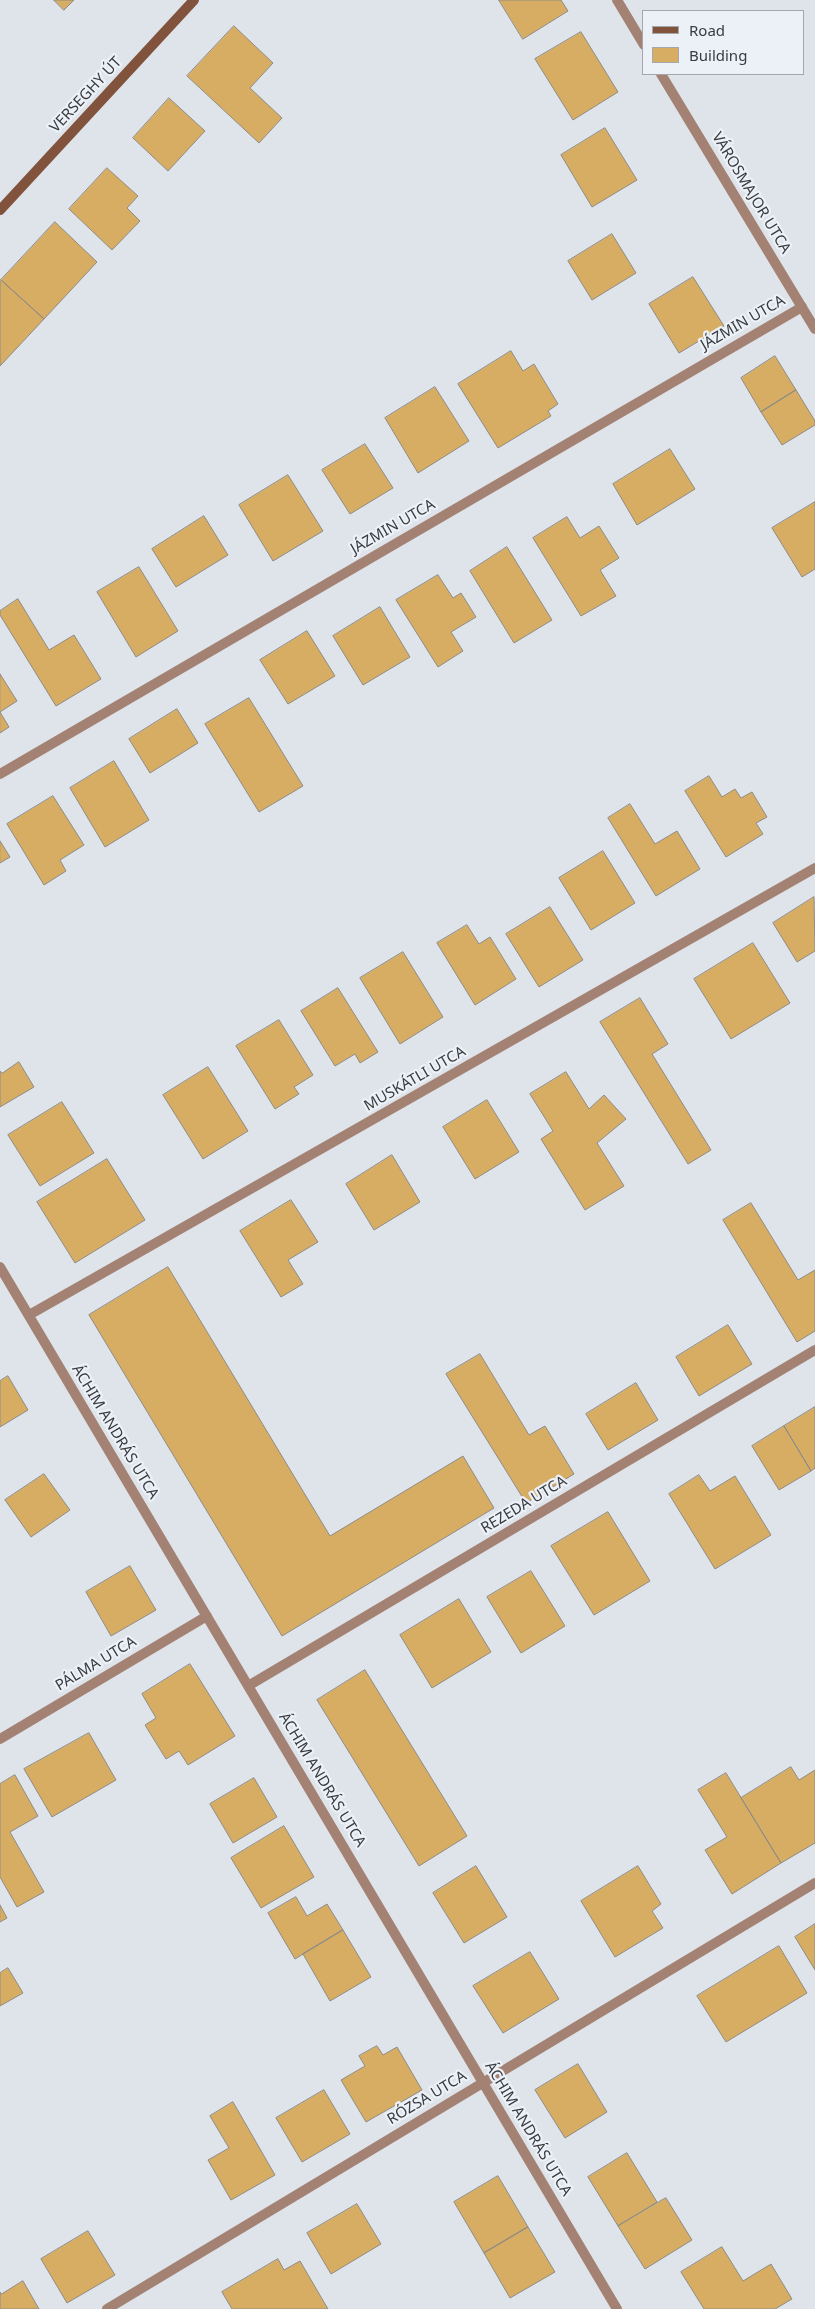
<!DOCTYPE html>
<html>
<head>
<meta charset="utf-8">
<style>
  body { margin:0 }
  #map { position:relative; width:815px; height:2309px; overflow:hidden; background:#dfe4ea; font-family:"Noto Sans",sans-serif }
  canvas { display:block }
  .legend { position:absolute; left:642px; top:10px; width:162px; height:65px; box-sizing:border-box; background:#ecf1f8; border:1px solid #a4a8ad; margin:0; padding:6px 9px; list-style:none; font-size:15px; color:#393b3d }
  .legend li { display:flex; align-items:center; gap:10px; height:25px }
  .legend b { width:25px; border:1px solid #a4a8ad }
</style>
</head>
<body>
<div id="map">
<canvas width="815" height="2309"></canvas>
<ul class="legend">
<li><b style="height:6px;background:#81533d"></b>Road</li>
<li><b style="height:14px;background:#d7ad63"></b>Building</li>
</ul>
</div>
<script>
const g = document.querySelector('canvas').getContext('2d');
g.lineJoin = 'round';
function fillPath(path, color) { g.fillStyle = color; g.fill(path, 'evenodd'); }
function trace(path, color, width, dash) { g.strokeStyle = color; g.lineWidth = width; g.lineCap = dash ? 'butt' : 'round'; g.setLineDash(dash || []); g.stroke(path); }
function drawText(font, color, halo, rows, align = 'center') {
  g.font = font + ' "Noto Sans",sans-serif'; g.lineWidth = 4.5; g.setLineDash([]); g.textBaseline = 'middle'; g.strokeStyle = halo; g.fillStyle = color; for (const [text, x, y, turn = 0] of rows) {
    g.save(); g.translate(x, y); g.rotate((+turn || 0) * Math.PI / 180); g.textAlign = isNaN(turn) ? turn : align; if (halo) g.strokeText(text, 0, 0); g.fillText(text, 0, 0); g.restore();
  }
}
const building = new Path2D(`
  M 54,0 L 74,0 L 64,10 Z
  M 499,0 L 561,0 L 568,11 L 523,39 Z
  M 234,26 L 273,63 L 250,88 L 282,118 L 259,143 L 187,76 Z
  M 581,32 L 618,92 L 573,120 L 535,59 Z
  M 169,98 L 205,131 L 168,171 L 133,138 Z
  M 605,128 L 637,180 L 592,207 L 561,155 Z
  M 107,168 L 138,196 L 127,208 L 140,221 L 112,250 L 69,209 Z
  M 55,222 L 97,262 L 44,319 L 1,280 Z
  M 612,234 L 636,273 L 592,300 L 568,261 Z
  M 693,277 L 724,326 L 679,353 L 649,304 Z
  M 1,280 L 44,319 L 0,366 L 0,281 Z
  M 511,351 L 523,371 L 534,364 L 558,404 L 548,411 L 551,416 L 498,448 L 458,384 Z
  M 775,356 L 796,390 L 761,412 L 741,378 Z
  M 435,387 L 469,441 L 418,473 L 385,418 Z
  M 796,390 L 815,421 L 815,425 L 782,445 L 761,412 Z
  M 365,444 L 393,488 L 350,514 L 322,470 Z
  M 670,449 L 695,489 L 637,525 L 613,484 Z
  M 288,475 L 323,531 L 273,561 L 239,505 Z
  M 815,502 L 815,569 L 802,577 L 772,528 Z
  M 204,516 L 228,555 L 176,587 L 152,549 Z
  M 567,517 L 580,538 L 599,526 L 619,558 L 600,570 L 616,596 L 581,616 L 533,538 Z
  M 507,547 L 552,620 L 514,643 L 470,571 Z
  M 139,567 L 178,631 L 136,657 L 97,592 Z
  M 438,575 L 453,598 L 461,593 L 476,617 L 451,632 L 463,651 L 438,667 L 396,600 Z
  M 18,599 L 49,650 L 74,635 L 101,679 L 56,706 L 0,615 L 0,611 Z
  M 380,607 L 410,657 L 363,685 L 333,636 Z
  M 307,631 L 335,676 L 288,704 L 260,660 Z
  M 0,674 L 17,701 L 0,712 L 9,727 L 0,733 Z
  M 249,698 L 303,786 L 259,812 L 205,724 Z
  M 177,709 L 198,743 L 150,773 L 129,739 Z
  M 114,761 L 149,820 L 105,847 L 70,788 Z
  M 709,776 L 722,797 L 735,789 L 741,798 L 752,792 L 767,817 L 756,823 L 763,834 L 726,857 L 685,791 Z
  M 53,796 L 84,845 L 60,860 L 66,871 L 44,885 L 7,824 Z
  M 630,804 L 655,844 L 677,831 L 700,869 L 656,896 L 608,818 Z
  M 0,841 L 10,857 L 0,863 Z
  M 603,851 L 635,903 L 591,930 L 559,878 Z
  M 814,897 L 815,951 L 797,962 L 773,923 Z
  M 550,907 L 583,960 L 539,987 L 506,934 Z
  M 467,925 L 479,944 L 490,937 L 516,979 L 475,1005 L 437,943 Z
  M 753,943 L 790,1003 L 731,1039 L 694,979 Z
  M 403,952 L 443,1017 L 400,1044 L 360,978 Z
  M 338,988 L 378,1052 L 360,1063 L 355,1054 L 335,1066 L 301,1011 Z
  M 640,998 L 668,1044 L 652,1054 L 711,1150 L 688,1164 L 600,1022 Z
  M 279,1020 L 313,1075 L 294,1087 L 299,1094 L 275,1109 L 236,1046 Z
  M 19,1062 L 34,1087 L 0,1107 L 0,1071 L 2,1073 Z
  M 208,1067 L 248,1131 L 203,1159 L 163,1095 Z
  M 566,1072 L 589,1109 L 604,1095 L 626,1119 L 597,1143 L 624,1186 L 585,1210 L 541,1139 L 553,1131 L 530,1094 Z
  M 487,1100 L 519,1152 L 475,1179 L 443,1127 Z
  M 62,1102 L 94,1153 L 40,1186 L 8,1135 Z
  M 392,1155 L 420,1202 L 374,1230 L 346,1184 Z
  M 107,1159 L 145,1220 L 75,1263 L 37,1202 Z
  M 291,1200 L 318,1242 L 288,1260 L 303,1284 L 281,1297 L 240,1231 Z
  M 751,1203 L 798,1280 L 815,1270 L 815,1331 L 797,1342 L 723,1220 Z
  M 168,1267 L 330,1536 L 463,1456 L 494,1508 L 282,1636 L 89,1315 Z
  M 728,1325 L 752,1364 L 699,1396 L 676,1357 Z
  M 480,1354 L 529,1435 L 545,1426 L 574,1474 L 526,1503 L 446,1374 Z
  M 8,1376 L 28,1410 L 0,1427 L 0,1381 Z
  M 636,1383 L 658,1420 L 608,1450 L 586,1414 Z
  M 815,1407 L 815,1468 L 811,1471 L 784,1426 Z
  M 784,1426 L 811,1471 L 779,1490 L 752,1446 Z
  M 44,1474 L 70,1510 L 31,1537 L 5,1500 Z
  M 699,1475 L 710,1491 L 735,1476 L 771,1535 L 715,1569 L 669,1494 Z
  M 608,1512 L 650,1581 L 594,1615 L 551,1546 Z
  M 130,1566 L 156,1610 L 111,1636 L 86,1592 Z
  M 531,1571 L 565,1626 L 521,1653 L 487,1597 Z
  M 459,1599 L 491,1652 L 432,1688 L 400,1635 Z
  M 190,1664 L 235,1736 L 188,1765 L 179,1751 L 166,1759 L 145,1725 L 156,1718 L 142,1694 Z
  M 365,1670 L 467,1836 L 419,1866 L 317,1700 Z
  M 89,1733 L 116,1780 L 52,1817 L 24,1769 Z
  M 791,1767 L 799,1780 L 815,1770 L 815,1843 L 781,1863 L 741,1798 Z
  M 726,1773 L 781,1863 L 732,1894 L 705,1850 L 727,1837 L 698,1790 Z
  M 15,1775 L 38,1816 L 10,1832 L 44,1892 L 17,1907 L 0,1877 L 0,1784 Z
  M 254,1778 L 277,1817 L 233,1843 L 210,1804 Z
  M 284,1826 L 314,1877 L 261,1908 L 231,1858 Z
  M 476,1866 L 507,1917 L 464,1943 L 433,1893 Z
  M 638,1866 L 661,1904 L 652,1911 L 663,1928 L 615,1957 L 581,1901 Z
  M 296,1897 L 307,1916 L 327,1904 L 343,1930 L 295,1959 L 268,1913 Z
  M 0,1905 L 7,1918 L 0,1922 Z
  M 815,1924 L 815,1970 L 795,1937 Z
  M 343,1930 L 371,1977 L 330,2001 L 303,1954 Z
  M 779,1946 L 807,1993 L 726,2042 L 697,1996 Z
  M 530,1952 L 559,1999 L 503,2033 L 473,1986 Z
  M 8,1968 L 23,1993 L 0,2006 L 0,1973 Z
  M 377,2046 L 383,2055 L 397,2047 L 422,2090 L 366,2122 L 341,2080 L 365,2066 L 359,2056 Z
  M 578,2064 L 607,2112 L 565,2138 L 535,2090 Z
  M 324,2090 L 350,2134 L 302,2162 L 276,2118 Z
  M 233,2102 L 275,2175 L 231,2200 L 208,2160 L 229,2148 L 210,2116 Z
  M 627,2153 L 657,2202 L 618,2226 L 588,2177 Z
  M 498,2176 L 528,2227 L 484,2253 L 454,2202 Z
  M 666,2198 L 692,2240 L 645,2269 L 618,2226 Z
  M 357,2204 L 381,2244 L 331,2274 L 307,2233 Z
  M 528,2227 L 555,2272 L 510,2298 L 484,2253 Z
  M 88,2231 L 115,2275 L 67,2303 L 41,2259 Z
  M 722,2247 L 743,2281 L 771,2264 L 792,2299 L 775,2309 L 704,2309 L 681,2272 Z
  M 278,2259 L 284,2270 L 300,2261 L 328,2309 L 232,2309 L 222,2292 Z
  M 23,2281 L 39,2309 L 0,2309 L 0,2292 L 1,2294 Z`);
fillPath(building, '#d7ad63');
trace(building, '#8e8b85', 1);
trace(new Path2D(`
  M 0,774 L 802,307
  M 0,1267 L 617,2309
  M 29,1315 L 815,868
  M 248,1686 L 815,1350
  M 0,1739 L 207,1616
  M 107,2309 L 815,1883`), '#a38273', 10);
trace(new Path2D(`
  M 617,0 L 644,45
  M 661,74 L 815,329`), '#a38273', 10);
trace(new Path2D(`
  M 0,210 L 194,0`), '#81533d', 10);
drawText('15px', '#393b3d', '#ecf1f8', [
  ["VERSEGHY ÚT",86,95,-47],
  ["VÁROSMAJOR UTCA",751,193,59],
  ["JÁZMIN UTCA",743,323,-30],
  ["JÁZMIN UTCA",393,527,-30],
  ["MUSKÁTLI UTCA",415,1079,-30],
  ["ÁCHIM ANDRÁS UTCA",115,1432,59],
  ["REZEDA UTCA",524,1505,-31],
  ["PÁLMA UTCA",96,1664,-31],
  ["ÁCHIM ANDRÁS UTCA",322,1780,59],
  ["RÓZSA UTCA",427,2098,-31],
  ["ÁCHIM ANDRÁS UTCA",528,2129,59]
]);
</script>
</body>
</html>
